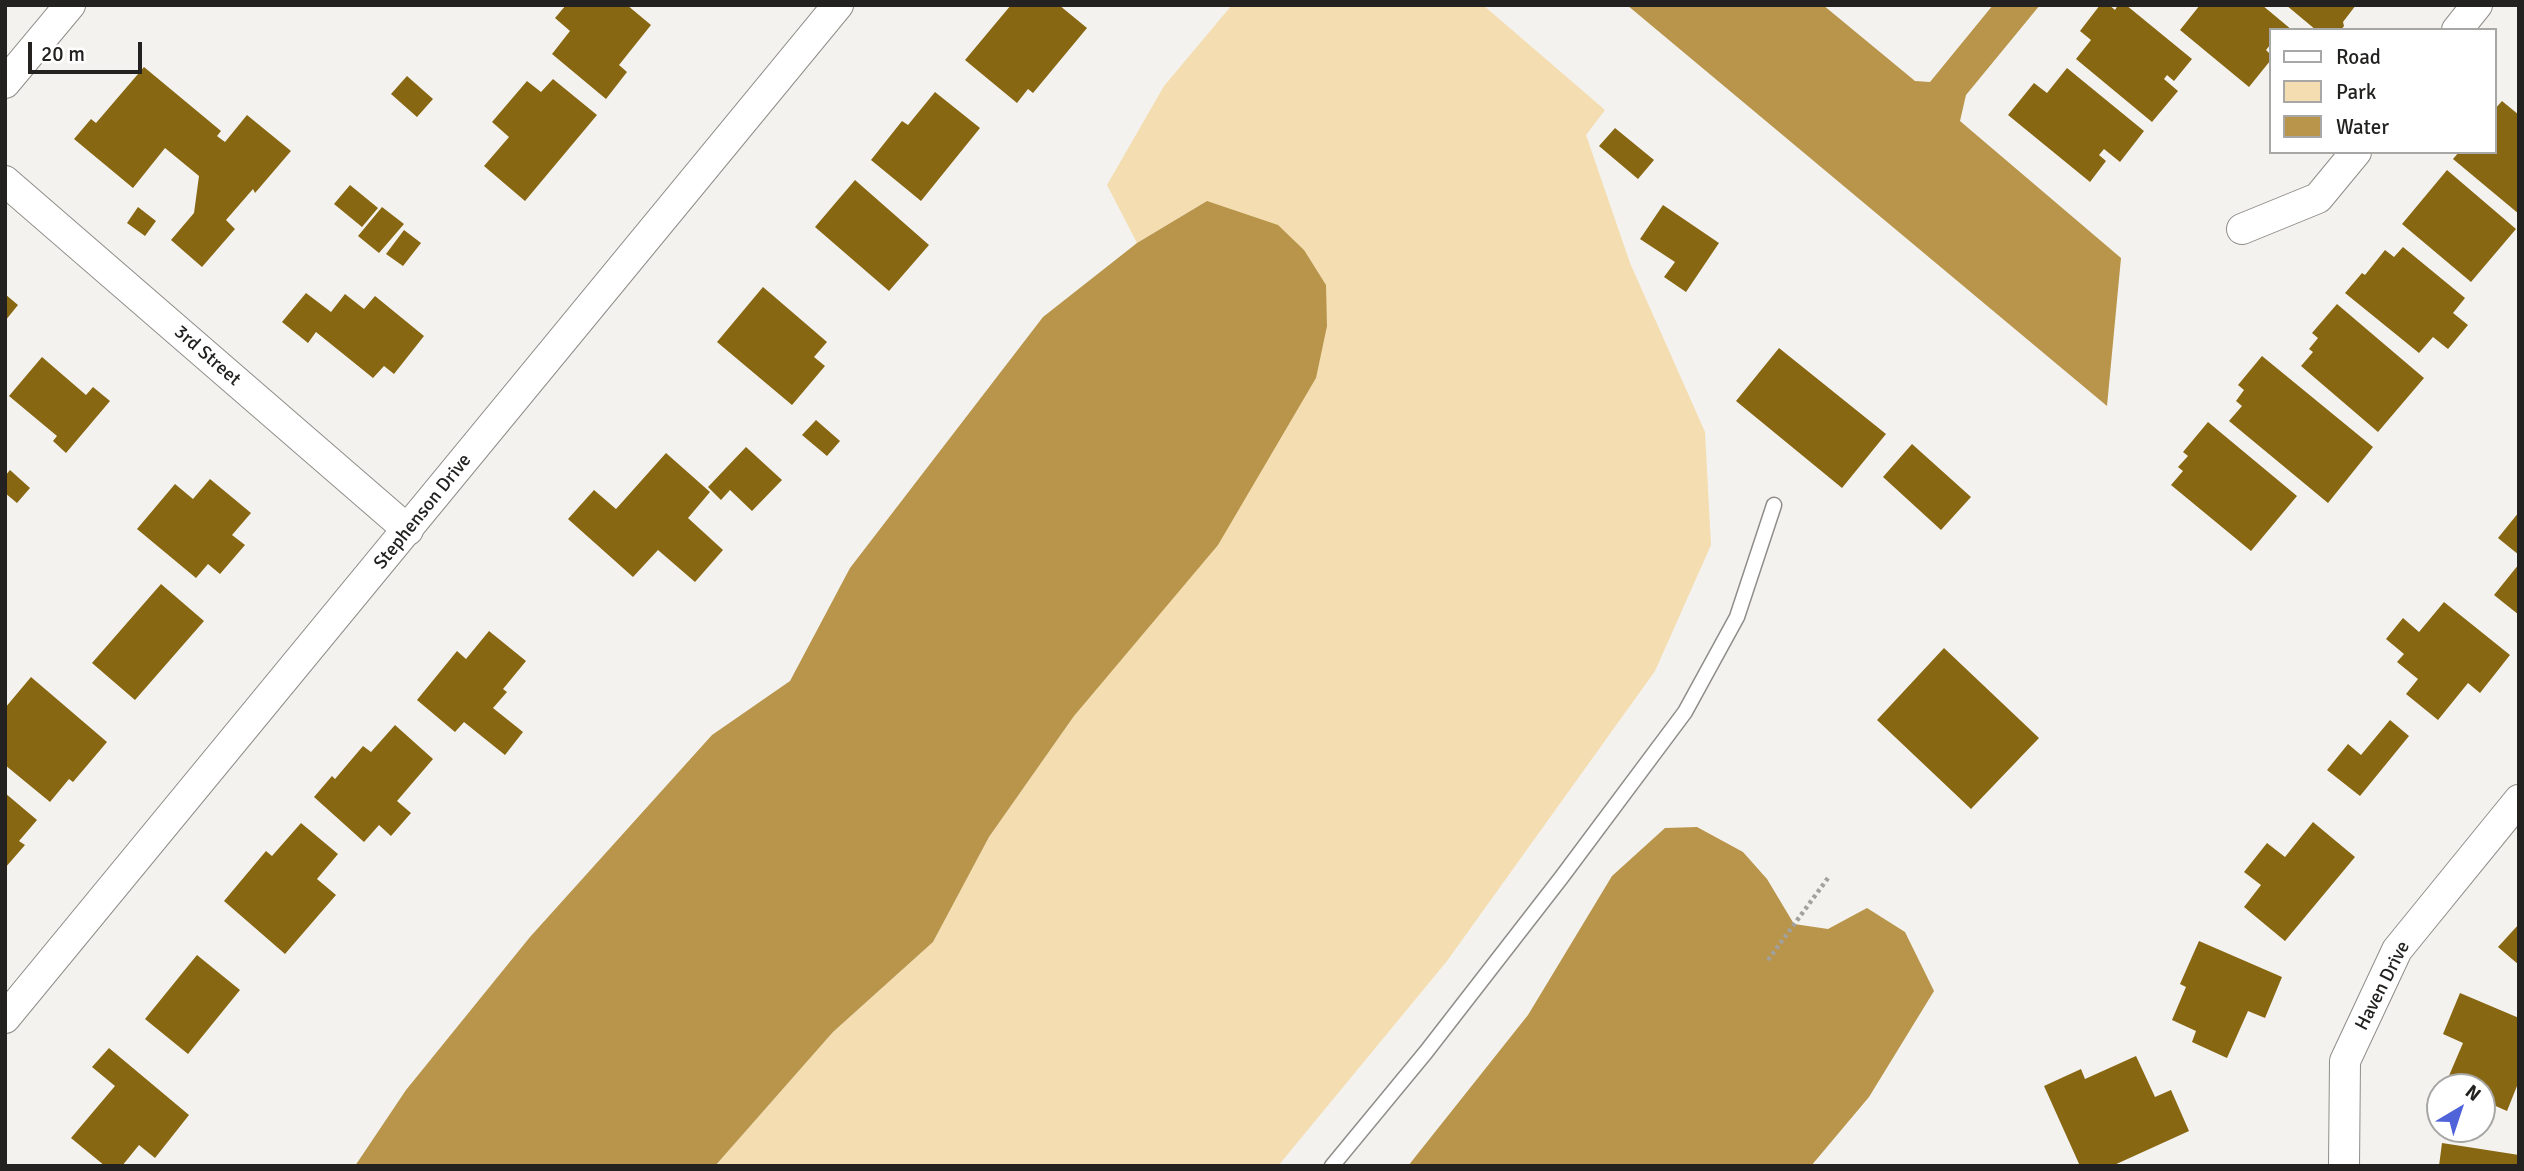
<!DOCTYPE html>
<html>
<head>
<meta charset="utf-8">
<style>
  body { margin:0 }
  #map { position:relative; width:2524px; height:1171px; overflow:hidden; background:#f4f2ee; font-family:Signika,sans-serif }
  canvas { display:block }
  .frame { position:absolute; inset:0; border:7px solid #232221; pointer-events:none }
  .legend { position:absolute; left:2269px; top:28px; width:228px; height:126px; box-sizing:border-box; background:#fff; border:2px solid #a7a7a6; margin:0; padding:9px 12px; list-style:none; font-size:21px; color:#232221 }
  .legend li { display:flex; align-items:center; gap:14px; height:35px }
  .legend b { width:35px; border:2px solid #a7a7a6 }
  .north { position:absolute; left:2426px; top:1073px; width:70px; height:70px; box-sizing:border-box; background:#fff; border:2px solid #a7a7a6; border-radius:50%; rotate:39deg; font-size:19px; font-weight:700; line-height:28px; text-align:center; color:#232221 }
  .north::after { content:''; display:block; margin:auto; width:24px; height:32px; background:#5063d9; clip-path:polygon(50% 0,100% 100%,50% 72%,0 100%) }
  .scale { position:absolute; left:28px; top:42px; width:114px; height:32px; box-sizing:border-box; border:4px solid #232221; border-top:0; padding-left:9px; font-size:21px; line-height:24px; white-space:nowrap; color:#232221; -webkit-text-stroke:5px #fff; paint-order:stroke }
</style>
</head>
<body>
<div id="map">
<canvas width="2524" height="1171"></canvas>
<div class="frame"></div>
<ul class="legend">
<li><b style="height:9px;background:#fff"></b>Road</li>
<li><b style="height:19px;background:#f4ddb0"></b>Park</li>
<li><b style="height:19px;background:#b8954a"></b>Water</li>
</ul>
<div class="north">N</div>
<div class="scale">20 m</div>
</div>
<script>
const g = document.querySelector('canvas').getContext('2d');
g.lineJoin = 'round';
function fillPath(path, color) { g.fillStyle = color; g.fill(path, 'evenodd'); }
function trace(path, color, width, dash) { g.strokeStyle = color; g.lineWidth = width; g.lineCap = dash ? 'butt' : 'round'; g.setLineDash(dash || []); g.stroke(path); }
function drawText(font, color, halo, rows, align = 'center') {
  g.font = font + ' Signika,sans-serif'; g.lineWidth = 5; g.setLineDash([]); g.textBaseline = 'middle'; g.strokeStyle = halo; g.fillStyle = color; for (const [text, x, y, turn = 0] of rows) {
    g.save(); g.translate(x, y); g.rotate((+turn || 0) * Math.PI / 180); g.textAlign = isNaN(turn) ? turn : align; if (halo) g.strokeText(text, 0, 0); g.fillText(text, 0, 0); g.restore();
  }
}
fillPath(new Path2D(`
  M 1232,5 L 1483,5 L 1605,110 L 1586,135 L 1630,263 L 1705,432 L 1711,545 L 1655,671 L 1447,961 L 1278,1166 L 715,1166 L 833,1032 L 933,942 L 989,837 L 1074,716 L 1207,201 L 1137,243 L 1107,185 L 1164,86 Z`), '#f4ddb0');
fillPath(new Path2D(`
  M 1627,5 L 1823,5 L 1915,81 L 1930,82 L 1993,5 L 2040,5 L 1966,95 L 1960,121 L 2121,258 L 2107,406 Z
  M 1207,201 L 1278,225 L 1304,250 L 1326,285 L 1327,326 L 1316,378 L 1218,545 L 1074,716 L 989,837 L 933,942 L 833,1032 L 715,1166 L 355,1166 L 406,1090 L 530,937 L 712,735 L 790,681 L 850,568 L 1043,317 L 1137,243 Z
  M 1697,827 L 1743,852 L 1767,879 L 1794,924 L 1828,929 L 1867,908 L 1905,932 L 1934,991 L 1869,1097 L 1811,1166 L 1408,1166 L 1528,1015 L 1612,876 L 1665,828 Z`), '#b8954a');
fillPath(new Path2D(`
  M 566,5 L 627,5 L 651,25 L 619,65 L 627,72 L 606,99 L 552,54 L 570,31 L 555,18 Z
  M 1011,5 L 1059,5 L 1087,28 L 1033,93 L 1028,89 L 1017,103 L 965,60 Z
  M 2100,5 L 2109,5 L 2115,10 L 2118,5 L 2126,5 L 2192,59 L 2174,81 L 2167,75 L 2164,79 L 2178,91 L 2152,122 L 2076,59 L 2091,40 L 2080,31 Z
  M 2200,5 L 2262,5 L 2292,30 L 2270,30 L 2270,45 L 2266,50 L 2270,54 L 2270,61 L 2249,87 L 2180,30 Z
  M 2286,5 L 2356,5 L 2343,22 L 2344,26 L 2341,30 L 2316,30 Z
  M 144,67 L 221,131 L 217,136 L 225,142 L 247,115 L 291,151 L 255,193 L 253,189 L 226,220 L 235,229 L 202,267 L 171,240 L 194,213 L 199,176 L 165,148 L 133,188 L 74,139 L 91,119 L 96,123 Z
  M 2067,68 L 2144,131 L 2120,162 L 2104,149 L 2099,155 L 2106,161 L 2090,182 L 2008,115 L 2034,83 L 2047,93 Z
  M 407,76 L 433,99 L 417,117 L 391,94 Z
  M 553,79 L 597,115 L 525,201 L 484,166 L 509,137 L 492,122 L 527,81 L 541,92 Z
  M 935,92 L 980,128 L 921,201 L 871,160 L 902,121 L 908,125 Z
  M 2502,101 L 2519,115 L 2519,214 L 2453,159 L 2459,152 L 2494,152 L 2494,110 Z
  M 1615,128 L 1654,160 L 1638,179 L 1599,146 Z
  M 2447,170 L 2516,229 L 2471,282 L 2402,224 Z
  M 855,180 L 929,245 L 889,291 L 815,227 Z
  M 350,185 L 378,208 L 362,227 L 334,204 Z
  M 1663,205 L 1719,243 L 1686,292 L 1664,277 L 1675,262 L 1640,239 Z
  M 138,207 L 156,221 L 145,236 L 127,223 Z
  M 382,207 L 404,224 L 379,253 L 358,236 Z
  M 404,230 L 421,243 L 403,266 L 386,254 Z
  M 2403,247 L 2465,298 L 2453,313 L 2468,325 L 2448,349 L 2433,337 L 2419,353 L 2345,293 L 2362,273 L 2365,275 L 2385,250 L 2394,257 Z
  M 763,287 L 827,342 L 814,357 L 825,366 L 792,405 L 717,342 Z
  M 306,293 L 331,312 L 345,294 L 364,309 L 375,296 L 424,336 L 394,374 L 384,366 L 373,378 L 316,332 L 308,343 L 282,322 Z
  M 5,294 L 18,305 L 5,321 Z
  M 2337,304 L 2424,378 L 2378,432 L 2301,366 L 2313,352 L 2309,349 L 2318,338 L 2312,333 Z
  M 1779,348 L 1886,434 L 1842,488 L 1736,401 Z
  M 2262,356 L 2373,447 L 2328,503 L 2229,421 L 2242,406 L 2236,401 L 2244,390 L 2238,385 Z
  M 42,357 L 86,395 L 93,387 L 110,401 L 66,453 L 53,441 L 57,436 L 9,396 Z
  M 816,420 L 840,441 L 827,456 L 802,435 Z
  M 2208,422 L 2297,496 L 2251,551 L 2171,485 L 2183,471 L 2178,467 L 2188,456 L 2183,452 Z
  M 1912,444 L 1971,497 L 1941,530 L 1883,477 Z
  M 746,447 L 782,480 L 752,511 L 730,490 L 721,500 L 708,487 Z
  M 666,453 L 710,492 L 688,518 L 723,550 L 695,582 L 658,550 L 633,577 L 568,519 L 594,490 L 616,509 Z
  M 10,470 L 30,488 L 17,503 L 5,493 L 5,476 Z
  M 210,479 L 251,513 L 232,535 L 245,545 L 220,574 L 208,564 L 196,578 L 137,529 L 175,484 L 193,499 Z
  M 2519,512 L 2519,555 L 2498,538 Z
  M 2519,564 L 2519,615 L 2494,595 Z
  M 161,584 L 204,621 L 135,700 L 92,663 Z
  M 2444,602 L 2510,655 L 2480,693 L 2468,683 L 2438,720 L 2406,694 L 2418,679 L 2397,662 L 2404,654 L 2386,639 L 2403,618 L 2419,632 Z
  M 489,631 L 526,661 L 503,689 L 507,692 L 493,708 L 523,732 L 505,755 L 464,722 L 455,732 L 417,700 L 457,651 L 466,659 Z
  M 1944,648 L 2039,738 L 1971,809 L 1877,720 Z
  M 31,677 L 107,742 L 73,782 L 69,779 L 50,802 L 5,765 L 5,708 Z
  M 2390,720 L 2409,736 L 2360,796 L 2327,770 L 2348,744 L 2361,755 Z
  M 395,725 L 433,759 L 397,801 L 411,813 L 391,836 L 379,825 L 364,842 L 314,797 L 332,776 L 335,779 L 363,746 L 371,752 Z
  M 5,793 L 37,820 L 19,841 L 25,845 L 5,868 Z
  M 2313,822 L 2355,857 L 2285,941 L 2244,907 L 2261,885 L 2244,872 L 2267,843 L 2285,857 Z
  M 301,823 L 338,854 L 317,879 L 336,895 L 285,954 L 224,901 L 266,851 L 272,856 Z
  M 2519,924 L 2519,965 L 2498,947 Z
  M 2199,941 L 2282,977 L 2265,1018 L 2248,1011 L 2227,1058 L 2192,1042 L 2196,1031 L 2172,1020 L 2186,987 L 2180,984 Z
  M 197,955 L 240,990 L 188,1054 L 145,1019 Z
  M 2460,993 L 2519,1018 L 2519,1081 L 2507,1111 L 2482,1100 L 2482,1087 L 2445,1085 L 2463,1043 L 2443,1034 Z
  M 109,1048 L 189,1115 L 155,1158 L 139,1145 L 122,1166 L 105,1166 L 71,1138 L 115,1086 L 92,1067 Z
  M 2136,1056 L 2155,1097 L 2171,1090 L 2189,1131 L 2112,1166 L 2080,1166 L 2044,1086 L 2081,1069 L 2085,1079 Z
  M 2442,1143 L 2519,1155 L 2519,1166 L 2439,1166 Z`), '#886712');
const lane = new Path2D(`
  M 1332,1166 L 1426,1052 L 1561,878 L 1685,712 L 1737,617 L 1774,505`);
const street = new Path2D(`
  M 2457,30 L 2477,5
  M 5,83 L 70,5
  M 5,181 L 408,530
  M 2242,229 L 2318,198 L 2356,152
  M 5,1018 L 838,5
  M 2344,1166 L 2345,1061 L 2397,950 L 2519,800`);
trace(lane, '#8f8d89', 17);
trace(street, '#8f8d89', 32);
trace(new Path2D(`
  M 1768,960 L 1828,878`), '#a3a19e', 4.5, [3.5, 3.5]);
trace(lane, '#fff', 14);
trace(street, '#fff', 30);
drawText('19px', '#232221', '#fff', [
  ["3rd Street",207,356,41],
  ["Stephenson Drive",423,512,-51],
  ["Haven Drive",2383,986,-63]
]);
</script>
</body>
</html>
